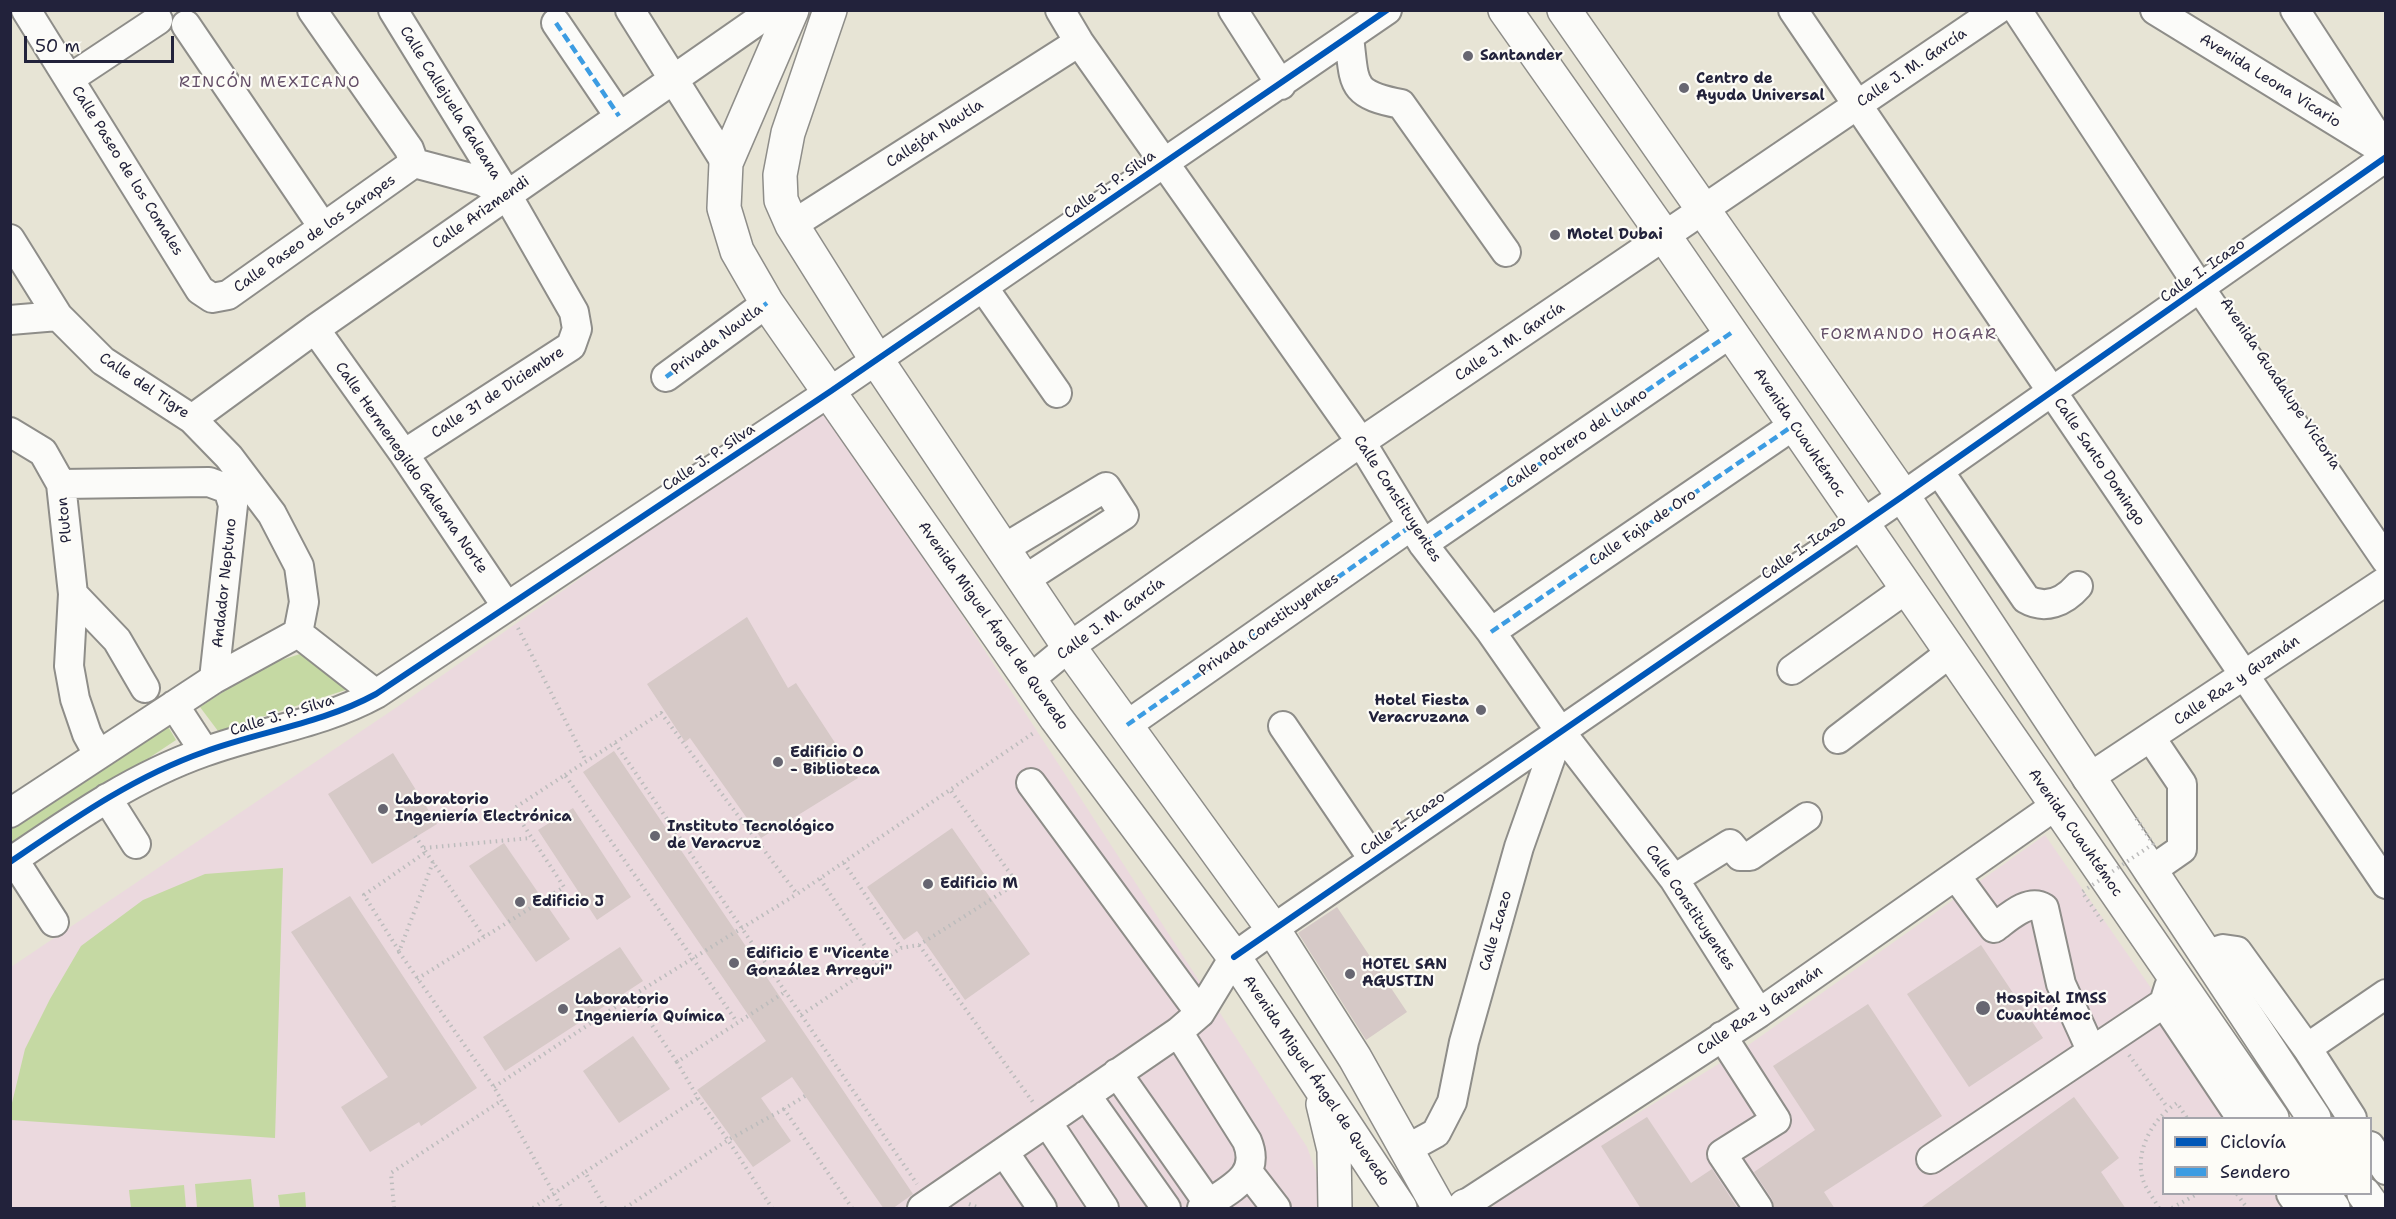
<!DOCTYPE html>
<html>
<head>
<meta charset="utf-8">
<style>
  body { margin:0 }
  #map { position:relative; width:2396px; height:1219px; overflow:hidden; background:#e7e4d5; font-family:"Shantell Sans",sans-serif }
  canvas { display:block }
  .frame { position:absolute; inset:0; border:12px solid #22223b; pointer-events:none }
  .legend { position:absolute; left:2162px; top:1117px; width:210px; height:78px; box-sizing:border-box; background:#fdfcf7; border:2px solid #a5a5ac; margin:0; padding:8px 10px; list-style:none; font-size:18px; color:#22223b }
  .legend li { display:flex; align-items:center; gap:12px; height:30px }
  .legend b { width:30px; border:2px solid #a5a5ac }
  .scale { position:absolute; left:24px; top:36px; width:150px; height:27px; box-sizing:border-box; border:3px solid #22223b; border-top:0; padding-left:8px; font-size:18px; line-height:21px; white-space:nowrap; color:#22223b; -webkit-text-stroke:4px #fdfcf7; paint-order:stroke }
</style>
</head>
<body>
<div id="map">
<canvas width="2396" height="1219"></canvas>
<div class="frame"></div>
<ul class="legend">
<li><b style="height:8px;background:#0057b8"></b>Ciclovía</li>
<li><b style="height:8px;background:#3c9ce2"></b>Sendero</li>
</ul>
<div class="scale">50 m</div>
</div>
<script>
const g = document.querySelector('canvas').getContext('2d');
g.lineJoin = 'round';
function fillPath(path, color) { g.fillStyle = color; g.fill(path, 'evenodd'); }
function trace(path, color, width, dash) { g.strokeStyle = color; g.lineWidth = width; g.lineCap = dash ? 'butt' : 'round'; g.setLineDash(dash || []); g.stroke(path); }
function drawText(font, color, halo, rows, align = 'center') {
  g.font = font + ' "Shantell Sans",sans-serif'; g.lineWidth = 4.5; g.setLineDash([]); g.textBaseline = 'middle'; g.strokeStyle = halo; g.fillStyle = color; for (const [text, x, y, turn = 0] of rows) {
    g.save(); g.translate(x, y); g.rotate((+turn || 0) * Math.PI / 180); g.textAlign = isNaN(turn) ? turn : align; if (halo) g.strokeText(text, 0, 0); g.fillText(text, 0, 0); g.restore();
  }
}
fillPath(new Path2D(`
  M 826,406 L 1307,1147 L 1322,1188 L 1323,1208 L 11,1208 L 11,967 L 400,705 Z
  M 2045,835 L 2241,1118 L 2164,1118 L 2164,1194 L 2290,1194 L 2300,1208 L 1492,1208 L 1502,1196 L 1740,1051 Z`), '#ebd9de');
fillPath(new Path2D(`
  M 303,653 L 358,686 L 218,731 L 200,707 L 263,666 Z
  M 166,723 L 176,740 L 11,850 L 11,826 Z
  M 283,868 L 275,1138 L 11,1120 L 11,1107 L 25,1049 L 50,999 L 81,946 L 143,900 L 205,874 Z
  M 251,1179 L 254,1208 L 197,1208 L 195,1184 Z
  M 184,1185 L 186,1208 L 131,1208 L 129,1190 Z
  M 305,1192 L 306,1208 L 280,1208 L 278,1195 Z`), '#c5d9a3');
fillPath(new Path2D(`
  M 747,617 L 788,688 L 796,683 L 858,778 L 761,838 L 690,738 L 685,742 L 647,684 Z
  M 614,751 L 913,1194 L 892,1209 L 884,1209 L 792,1077 L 761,1098 L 791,1141 L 753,1167 L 697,1090 L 766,1041 L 583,772 Z
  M 393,753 L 437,824 L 372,864 L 328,794 Z
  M 573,808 L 631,897 L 597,920 L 538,830 Z
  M 952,828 L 989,881 L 982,886 L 1030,954 L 965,1000 L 917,931 L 904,940 L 867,887 Z
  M 504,843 L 570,939 L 536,962 L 469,866 Z
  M 350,896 L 477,1088 L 421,1126 L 419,1122 L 370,1152 L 341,1107 L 388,1077 L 291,932 Z
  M 1337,907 L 1407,1012 L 1366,1040 L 1298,933 Z
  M 1981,945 L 2043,1038 L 1969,1087 L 1907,994 Z
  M 620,947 L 643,981 L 505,1071 L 483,1037 Z
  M 1868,1004 L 1942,1116 L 1824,1192 L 1835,1209 L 1774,1209 L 1772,1199 L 1754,1172 L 1815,1130 L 1773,1066 Z
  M 633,1036 L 670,1089 L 619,1123 L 583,1071 Z
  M 2074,1097 L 2119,1158 L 2101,1172 L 2126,1209 L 1919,1209 Z
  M 1647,1117 L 1691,1183 L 1712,1169 L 1738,1209 L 1641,1209 L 1601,1146 Z`), '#d6c9c7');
const minor = new Path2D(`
  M 26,10 L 200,290 L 212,298 L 228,295 L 414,163
  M 312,10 L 409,149 L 414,163
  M 393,10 L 507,195 L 574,312 L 577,329 L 571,346 L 404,454
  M 630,10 L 726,163
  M 1060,10 L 1079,42 L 1361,442 L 1423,544 L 1491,632 L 1560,731 L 1674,879 L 1759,1013
  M 1233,10 L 1281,85
  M 1793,10 L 2386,884
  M 2017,10 L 2200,288 L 2386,560
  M 2155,10 L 2386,152
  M 2295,10 L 2384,147
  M 556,23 L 619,116
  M 186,25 L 323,227
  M 1349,37 C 1355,84 1349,94 1401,104 L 1506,252
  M 69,79 L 158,20
  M 414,163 L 482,181 L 507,195
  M 792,225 L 1079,42
  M 10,239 L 58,316 L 103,361 L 192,419 L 229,457 L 272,514 L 299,566 L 304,602 L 298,633
  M 983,287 L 1057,393
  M 10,320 L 58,316
  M 315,329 L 404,454 L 507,607
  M 666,377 L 767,303
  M 192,419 L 315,329 L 773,10
  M 10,432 L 43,452 L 61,484 L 73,594 L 69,666 L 75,699 L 87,734 L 98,754
  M 1939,471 L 2026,599 C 2045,610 2064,602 2078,586
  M 61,484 L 209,482 L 228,489 L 233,505 L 214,679
  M 1423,544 L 1731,333
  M 1003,549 L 1106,487 L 1124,515 L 1024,580
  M 73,594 L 117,640 L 145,688
  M 1491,632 L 1794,425
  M 298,633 L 376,694
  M 1792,670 L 1906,589
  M 1029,680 L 1069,647 L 1361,442 L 1997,10
  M 174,705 L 204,751
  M 1127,725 L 1411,526
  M 1283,726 L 1373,859
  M 1838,739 L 1950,653
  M 2087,779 L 2386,581
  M 1031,783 L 1200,1013
  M 107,798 L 136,844
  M 10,813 L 214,679 L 298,633
  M 14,860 L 54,922
  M 10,862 C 72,820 133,777 204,752 C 261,731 321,724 376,694 L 831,391 L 1387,10
  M 2149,872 L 2182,849 L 2182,784 L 2151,738
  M 1956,876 L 1994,928 C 2008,918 2028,898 2044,908 L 2061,984 L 2091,1050
  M 1674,879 L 1730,844 L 1740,856 L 1750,856 L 1807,817
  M 2204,955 L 2223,949 L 2237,951 L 2307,1048 L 2352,1118
  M 2169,987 L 2164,1003 L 2241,1118
  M 1178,1032 L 1247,1141 C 1262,1177 1229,1189 1202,1208
  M 1722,1036 L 1776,1120 L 1722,1154 L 1758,1208
  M 2307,1048 L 2386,994
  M 1117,1073 L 1209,1204
  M 1086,1095 L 1166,1208
  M 1047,1122 L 1104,1208
  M 2370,1146 L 2386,1170
  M 1405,1150 L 1436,1133 L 1452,1102 L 1464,1042 L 1519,847 L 1560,731
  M 1004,1152 L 1042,1208
  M 1931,1159 L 2164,1003
  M 1249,1173 L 1276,1208
  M 2291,1194 L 2301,1208
  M 922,1208 L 1178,1032 L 1200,1013 L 1234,957 L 1273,929 L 1903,496 L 2386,157
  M 1460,1208 L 1759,1013 L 2055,806`);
const major = new Path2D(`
  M 792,10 L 726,163 L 724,208 L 737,251 L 767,303 L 1056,718 L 1234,957 L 1400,1208
  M 830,10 L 788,133 L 780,175 L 781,200 L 792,225 L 876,359 L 1069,647 L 1273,929 L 1355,1058 L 1439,1208
  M 1505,10 L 1665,237 L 2272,1118
  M 1564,10 L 1903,496 L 2314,1118
  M 1323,1104 L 1334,1150 L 1335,1208
  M 2323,1194 L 2333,1208
  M 2364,1194 L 2374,1208
  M 1465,1206 L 1467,1208`);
trace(minor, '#8e8d89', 32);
trace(major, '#8e8d89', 36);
trace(new Path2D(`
  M 518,628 L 586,761
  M 615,743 L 917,1184
  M 565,775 L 661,713 L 797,894 L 1035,732
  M 415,836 L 484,937
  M 424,848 L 531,838
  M 433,862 L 399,952 L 494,1087 L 562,1208
  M 844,863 L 901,948
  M 820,879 L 877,964
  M 919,945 L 1035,1105
  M 399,951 L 364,895 L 426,852
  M 417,979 L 564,887 L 513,809 L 565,775 L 737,1022
  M 632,996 L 677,1062
  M 801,1015 L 901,948 L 919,945 L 1017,883 L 949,788
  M 2129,1055 L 2168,1108
  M 494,1087 L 632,996 L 797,894
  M 805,1096 L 784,1109 L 852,1208
  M 784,1109 L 728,1140 L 698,1098 L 677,1062 L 785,992
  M 2237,1194 L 2247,1208
  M 969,1204 L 980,1208
  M 394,1208 L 391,1173 L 501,1101
  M 533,1208 L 585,1172
  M 605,1208 L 585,1172 L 698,1098
  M 625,1208 L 728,1140 L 772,1208
  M 2159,1208 C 2154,1199 2146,1189 2143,1180 C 2134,1151 2153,1118 2177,1103 L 2187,1118
  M 2172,1208 L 2197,1194`), '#bcbcbc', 4, [1.5, 4.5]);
trace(minor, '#fbfbf9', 28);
trace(major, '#fbfbf9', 33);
trace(new Path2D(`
  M 2102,921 L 2082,892 L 2153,844 L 2134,815`), '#bcbcbc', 4, [1.5, 4.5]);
trace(new Path2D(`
  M 556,23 L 619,116
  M 666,377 L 767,303
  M 1423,544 L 1731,333
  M 1491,632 L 1794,425
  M 1127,725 L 1411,526`), '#3c9ce2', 4.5, [9, 4.5]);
trace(new Path2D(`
  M 10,862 C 72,820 133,777 204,752 C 261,731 321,724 376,694 L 831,391 L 1387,10
  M 1234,957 L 1903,496 L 2386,157`), '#0057b8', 6);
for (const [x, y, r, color] of [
  [1468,56,6,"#676671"],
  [1684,88,6,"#676671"],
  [1555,235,6,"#676671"],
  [1481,710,6,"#676671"],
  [778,762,6,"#676671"],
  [383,809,6,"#676671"],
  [655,836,6,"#676671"],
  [928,884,6,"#676671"],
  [520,902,6,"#676671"],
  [734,963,6,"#676671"],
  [1350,974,6,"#676671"],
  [1983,1008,8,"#676671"],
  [563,1009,6,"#676671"]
]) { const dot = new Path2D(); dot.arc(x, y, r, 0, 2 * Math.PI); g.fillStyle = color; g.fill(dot); trace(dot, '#fdfcf7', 2); }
drawText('bold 15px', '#22223b', '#fdfcf7', [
  ["Santander",1480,56],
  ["Centro de",1696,79],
  ["Ayuda Universal",1696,96],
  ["Motel Dubai",1567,235],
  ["Hotel Fiesta",1469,701,"right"],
  ["Veracruzana",1469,718,"right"],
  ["Edificio O",790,753],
  ["- Biblioteca",790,770],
  ["Laboratorio",395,800],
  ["Ingeniería Electrónica",395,817],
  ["Instituto Tecnológico",667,827],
  ["de Veracruz",667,844],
  ["Edificio M",940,884],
  ["Edificio J",532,902],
  ["Edificio E \"Vicente",746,954],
  ["González Arregui\"",746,971],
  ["HOTEL SAN",1362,965],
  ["AGUSTIN",1362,982],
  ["Hospital IMSS",1996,999],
  ["Cuauhtémoc",1996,1016],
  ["Laboratorio",575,1000],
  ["Ingeniería Química",575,1017]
], 'left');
drawText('15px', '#22223b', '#fdfcf7', [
  ["Calle J. M. García",1912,68,-34],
  ["Avenida Leona Vicario",2270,81,32],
  ["Calle Callejuela Galeana",450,103,58],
  ["Callejón Nautla",935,134,-33],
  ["Calle Paseo de los Comales",127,171,58],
  ["Calle J. P. Silva",1110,185,-35],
  ["Calle Arizmendi",481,213,-35],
  ["Calle Paseo de los Sarapes",315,234,-35],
  ["Calle I. Icazo",2203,271,-35],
  ["Privada Nautla",717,340,-36],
  ["Calle J. M. García",1510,342,-34],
  ["Avenida Guadalupe Victoria",2280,384,56],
  ["Calle del Tigre",144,386,34],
  ["Calle 31 de Diciembre",498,393,-33],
  ["Avenida Cuauhtémoc",1799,433,56],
  ["Calle Potrero del Llano",1577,439,-34],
  ["Calle J. P. Silva",709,458,-34],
  ["Calle Santo Domingo",2099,462,56],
  ["Calle Hermenegildo Galeana Norte",411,468,55],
  ["Calle Constituyentes",1397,499,57],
  ["Pluton",65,520,-96],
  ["Calle Faja de Oro",1643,528,-34],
  ["Calle I. Icazo",1804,548,-35],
  ["Andador Neptuno",225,583,-84],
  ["Calle J. M. García",1111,619,-36],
  ["Privada Constituyentes",1269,625,-35],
  ["Avenida Miguel Ángel de Quevedo",993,626,55],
  ["Calle Raz y Guzmán",2237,681,-34],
  ["Calle J. P. Silva",282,716,-17],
  ["Calle I. Icazo",1403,824,-35],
  ["Avenida Cuauhtémoc",2075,833,55],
  ["Calle Constituyentes",1690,908,56],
  ["Calle Icazo",1496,931,-74],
  ["Calle Raz y Guzmán",1760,1011,-34],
  ["Avenida Miguel Ángel de Quevedo",1316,1081,56]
]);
g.letterSpacing = '1.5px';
drawText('16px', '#634e67', '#fdfcf7', [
  ["RINCÓN MEXICANO",270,83],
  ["FORMANDO HOGAR",1909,335]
]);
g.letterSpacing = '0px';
</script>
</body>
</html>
